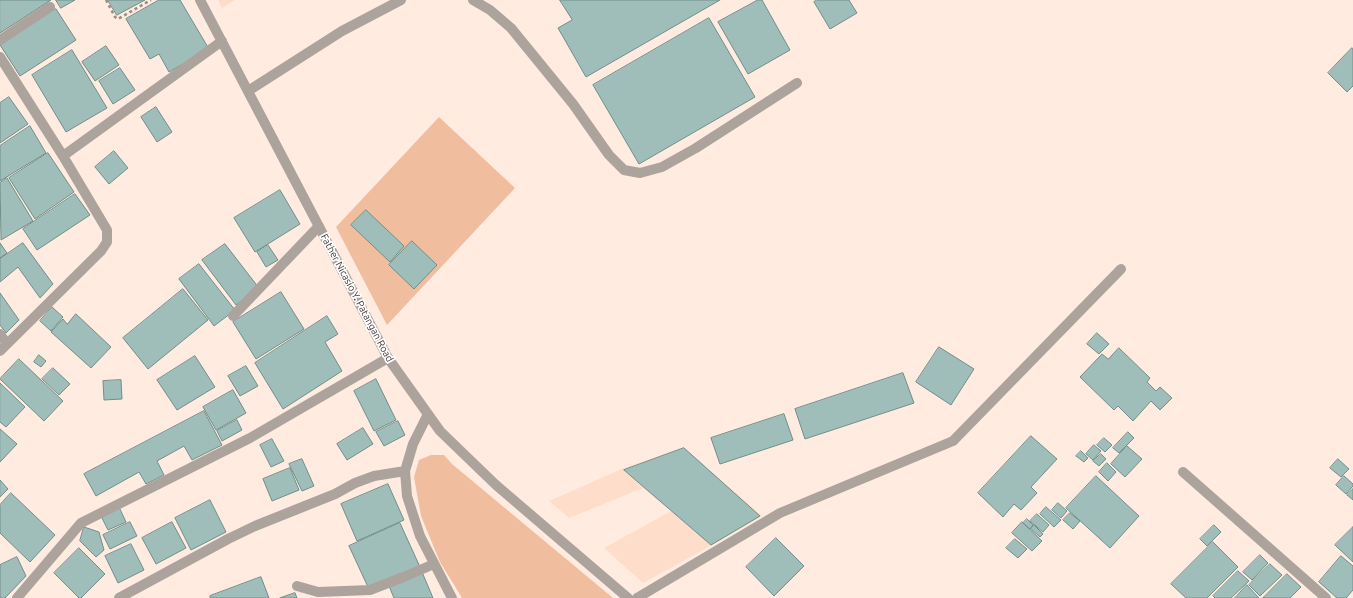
<!DOCTYPE html>
<html>
<head>
<meta charset="utf-8">
<style>
  body { margin:0 }
  canvas { display:block; background:#ffebdf }
</style>
</head>
<body>
<canvas width="1353" height="598"></canvas>
<script>
const g = document.querySelector('canvas').getContext('2d');
g.lineJoin = 'round';
function fillPath(path, color) { g.fillStyle = color; g.fill(path, 'evenodd'); }
function trace(path, color, width, dash) { g.strokeStyle = color; g.lineWidth = width; g.lineCap = dash ? 'butt' : 'round'; g.setLineDash(dash || []); g.stroke(path); }
function drawText(font, color, halo, rows, align = 'center') {
  g.font = font + ' Ubuntu,sans-serif'; g.lineWidth = 3.5; g.setLineDash([]); g.textBaseline = 'middle'; g.strokeStyle = halo; g.fillStyle = color; for (const [text, x, y, turn = 0] of rows) {
    g.save(); g.translate(x, y); g.rotate((+turn || 0) * Math.PI / 180); g.textAlign = isNaN(turn) ? turn : align; if (halo) g.strokeText(text, 0, 0); g.fillText(text, 0, 0); g.restore();
  }
}
fillPath(new Path2D(`
  M 218,0 L 235,0 L 222,8 Z
  M 684,447 L 762,516 L 716,543 L 643,583 L 604,548 L 671,511 L 643,488 L 569,518 L 549,501 L 624,468 Z`), '#fedecb');
fillPath(new Path2D(`
  M 439,117 L 515,188 L 387,325 L 336,227 Z
  M 431,455 L 444,455 L 452,464 L 613,598 L 462,598 L 440,562 L 421,516 L 414,477 L 419,460 Z`), '#f0be9f');
const building = new Path2D(`
  M 0,0 L 51,0 L 0,33 Z
  M 56,0 L 75,0 L 61,8 Z
  M 108,0 L 145,0 L 117,15 Z
  M 159,0 L 180,0 L 209,49 L 169,72 L 159,54 L 150,59 L 126,19 Z
  M 560,0 L 720,0 L 586,77 L 558,28 L 572,20 Z
  M 758,0 L 762,0 L 790,50 L 748,74 L 718,22 Z
  M 817,0 L 849,0 L 857,13 L 830,29 L 814,2 Z
  M 56,9 L 76,40 L 20,76 L 0,45 Z
  M 709,18 L 755,97 L 639,164 L 593,85 Z
  M 106,46 L 119,65 L 95,81 L 82,62 Z
  M 1352,48 L 1353,50 L 1353,86 L 1347,92 L 1328,73 Z
  M 72,50 L 107,108 L 66,132 L 32,75 Z
  M 120,68 L 135,90 L 113,104 L 99,81 Z
  M 9,97 L 28,124 L 0,143 L 0,103 Z
  M 156,107 L 172,132 L 157,142 L 141,117 Z
  M 30,126 L 46,153 L 0,181 L 0,146 Z
  M 114,151 L 128,168 L 109,184 L 95,167 Z
  M 48,153 L 74,192 L 35,219 L 9,178 Z
  M 7,178 L 33,221 L 1,240 L 0,183 Z
  M 280,190 L 300,224 L 255,252 L 234,218 Z
  M 75,194 L 90,215 L 37,250 L 23,229 Z
  M 366,210 L 404,246 L 390,262 L 351,225 Z
  M 412,241 L 437,265 L 414,289 L 389,265 Z
  M 0,243 L 7,253 L 0,258 Z
  M 23,243 L 53,284 L 40,298 L 18,267 L 0,282 L 0,259 Z
  M 225,244 L 259,288 L 236,305 L 202,260 Z
  M 268,245 L 278,260 L 266,267 L 257,252 Z
  M 199,264 L 235,310 L 214,326 L 179,279 Z
  M 183,289 L 208,320 L 148,369 L 123,338 Z
  M 281,292 L 304,329 L 256,359 L 233,322 Z
  M 0,293 L 19,320 L 6,333 L 0,325 Z
  M 52,307 L 63,317 L 51,331 L 40,321 Z
  M 76,314 L 111,347 L 91,368 L 51,332 L 63,319 L 67,324 Z
  M 327,316 L 338,334 L 325,342 L 342,371 L 283,409 L 255,363 Z
  M 1097,333 L 1109,344 L 1099,354 L 1087,344 Z
  M 939,347 L 974,369 L 951,405 L 916,382 Z
  M 1119,348 L 1150,378 L 1147,382 L 1156,391 L 1160,387 L 1172,398 L 1160,410 L 1151,401 L 1133,421 L 1118,406 L 1114,410 L 1080,377 L 1102,354 L 1108,359 Z
  M 39,355 L 46,361 L 41,367 L 34,362 Z
  M 195,356 L 215,387 L 177,410 L 157,380 Z
  M 19,359 L 63,401 L 44,421 L 0,379 Z
  M 246,366 L 258,386 L 240,396 L 228,376 Z
  M 53,368 L 70,384 L 59,395 L 42,379 Z
  M 903,373 L 914,403 L 805,439 L 795,409 Z
  M 376,379 L 396,420 L 374,431 L 354,391 Z
  M 121,380 L 122,399 L 104,400 L 103,381 Z
  M 0,383 L 25,407 L 6,427 L 0,422 Z
  M 233,390 L 246,413 L 216,430 L 203,407 Z
  M 204,411 L 222,445 L 192,460 L 184,446 L 157,461 L 164,475 L 146,484 L 139,472 L 96,496 L 84,474 Z
  M 784,414 L 793,440 L 720,464 L 711,438 Z
  M 237,420 L 242,430 L 222,441 L 217,431 Z
  M 398,421 L 405,435 L 384,446 L 376,432 Z
  M 363,428 L 373,444 L 347,460 L 337,444 Z
  M 0,429 L 17,444 L 0,462 Z
  M 1128,432 L 1134,438 L 1119,453 L 1113,448 Z
  M 1031,436 L 1057,459 L 1031,487 L 1037,493 L 1021,510 L 1014,504 L 1003,517 L 978,493 Z
  M 1104,438 L 1112,445 L 1105,452 L 1097,445 Z
  M 272,439 L 284,461 L 271,467 L 260,445 Z
  M 1094,445 L 1101,451 L 1093,460 L 1086,454 Z
  M 1127,446 L 1142,459 L 1125,477 L 1111,464 Z
  M 684,448 L 760,516 L 711,545 L 624,470 Z
  M 1081,451 L 1088,458 L 1084,462 L 1076,456 Z
  M 1101,454 L 1106,459 L 1099,466 L 1093,461 Z
  M 302,459 L 314,486 L 302,491 L 289,464 Z
  M 1338,459 L 1349,469 L 1341,477 L 1330,468 Z
  M 1107,463 L 1116,472 L 1108,481 L 1099,472 Z
  M 290,468 L 299,490 L 272,501 L 263,479 Z
  M 1096,476 L 1139,516 L 1110,548 L 1066,508 Z
  M 1344,476 L 1353,484 L 1353,486 L 1346,494 L 1336,485 Z
  M 0,480 L 8,489 L 0,497 Z
  M 388,484 L 404,520 L 357,541 L 341,504 Z
  M 1353,489 L 1353,500 L 1347,495 Z
  M 11,493 L 55,535 L 30,562 L 0,533 L 0,505 Z
  M 210,500 L 226,532 L 191,550 L 175,518 Z
  M 1058,503 L 1067,511 L 1061,518 L 1052,510 Z
  M 119,507 L 126,522 L 108,530 L 101,516 Z
  M 1046,507 L 1061,520 L 1054,527 L 1040,514 Z
  M 1070,513 L 1080,521 L 1073,529 L 1063,520 Z
  M 1037,514 L 1049,525 L 1043,532 L 1030,521 Z
  M 1027,519 L 1033,525 L 1030,529 L 1023,523 Z
  M 130,522 L 137,536 L 110,549 L 103,535 Z
  M 172,522 L 186,548 L 156,564 L 142,538 Z
  M 1022,522 L 1042,541 L 1032,551 L 1012,533 Z
  M 400,523 L 420,567 L 368,587 L 349,546 Z
  M 1034,525 L 1043,534 L 1040,537 L 1031,529 Z
  M 1214,525 L 1221,532 L 1207,546 L 1200,539 Z
  M 84,527 L 99,532 L 104,550 L 96,557 L 80,541 Z
  M 1353,527 L 1353,562 L 1335,545 Z
  M 776,538 L 804,566 L 774,596 L 746,567 Z
  M 1015,539 L 1027,549 L 1018,558 L 1006,548 Z
  M 1213,542 L 1238,567 L 1207,598 L 1186,598 L 1171,584 Z
  M 131,544 L 144,570 L 118,583 L 105,556 Z
  M 79,548 L 105,574 L 81,598 L 79,598 L 54,573 Z
  M 1260,555 L 1268,563 L 1252,580 L 1243,572 Z
  M 1341,556 L 1353,566 L 1353,590 L 1346,598 L 1337,598 L 1319,582 Z
  M 17,557 L 26,576 L 5,598 L 0,598 L 0,565 Z
  M 1270,564 L 1282,575 L 1260,596 L 1249,585 Z
  M 1238,571 L 1249,581 L 1231,598 L 1215,598 L 1213,596 Z
  M 422,572 L 433,598 L 394,598 L 389,586 Z
  M 1287,574 L 1301,587 L 1290,598 L 1263,598 Z
  M 261,577 L 269,598 L 210,598 L 210,596 Z
  M 1247,585 L 1259,598 L 1235,598 Z
  M 295,593 L 297,598 L 280,598 Z`);
fillPath(building, '#9fbeba');
trace(building, '#708e8a', 1);
trace(new Path2D(`
  M 106,0 L 115,17 L 118,19 L 151,0`), '#9a8b83', 2.5, [3, 3]);
trace(new Path2D(`
  M 200,0 L 388,358 L 440,431 L 496,485 L 628,598
  M 473,0 L 490,10 L 511,28 L 573,104 L 609,155 L 624,170 L 640,173 L 662,167 L 696,148 L 797,83
  M 0,40 L 50,7
  M 0,57 L 63,156 L 107,230 L 107,242 L 101,251 L 0,351
  M 248,91 L 342,31 L 401,0
  M 63,156 L 222,41
  M 233,316 L 319,226
  M 0,334 L 7,344
  M 428,414 L 413,444 L 405,471 L 407,496 L 420,536 L 452,598
  M 1183,472 L 1326,598
  M 297,586 L 318,592 L 370,590 L 406,576 L 434,564
  M 17,598 L 81,523 L 250,438 L 388,358
  M 119,598 L 228,539 L 255,526 L 335,494 L 355,483 L 374,476 L 405,471
  M 637,598 L 780,513 L 953,441 L 1121,269`), '#ada39d', 10);
drawText('10px', '#403631', '#fff', [
  ["Father Nicasio Y. Patangan Road",357,298,62]
]);
</script>
</body>
</html>
